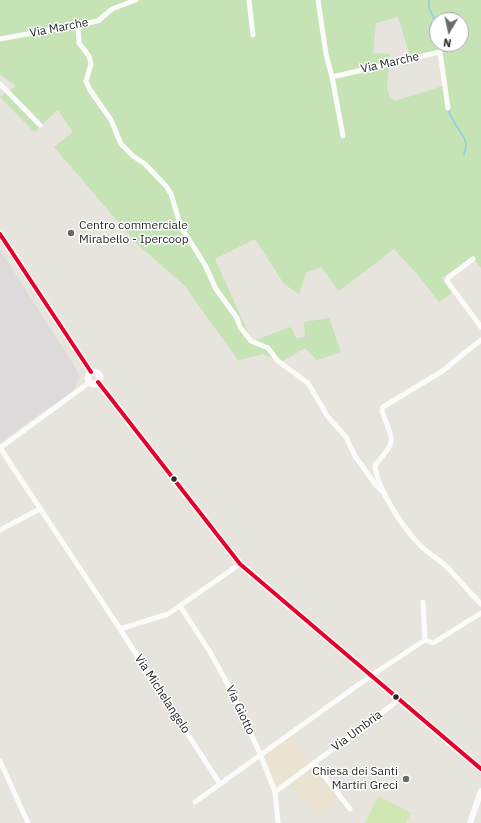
<!DOCTYPE html>
<html>
<head>
<meta charset="utf-8">
<style>
  body { margin:0 }
  #map { position:relative; width:481px; height:823px; overflow:hidden; background:#e7e3dd; font-family:"IBM Plex Sans",sans-serif }
  canvas { display:block }
  .north { position:absolute; left:429px; top:12px; width:40px; height:40px; box-sizing:border-box; background:#fff; border:1px solid #a9a9a9; border-radius:50%; rotate:189deg; font-size:11px; font-weight:700; line-height:16px; text-align:center; color:#282828 }
  .north::after { content:''; display:block; margin:auto; width:14px; height:18px; background:#6b6967; clip-path:polygon(50% 0,100% 100%,50% 72%,0 100%) }
</style>
</head>
<body>
<div id="map">
<canvas width="481" height="823"></canvas>
<div class="north">N</div>
</div>
<script>
const g = document.querySelector('canvas').getContext('2d');
g.lineJoin = 'round';
function fillPath(path, color) { g.fillStyle = color; g.fill(path, 'evenodd'); }
function trace(path, color, width, dash) { g.strokeStyle = color; g.lineWidth = width; g.lineCap = dash ? 'butt' : 'round'; g.setLineDash(dash || []); g.stroke(path); }
function drawText(font, color, halo, rows, align = 'center') {
  g.font = font + ' "IBM Plex Sans",sans-serif'; g.lineWidth = 3; g.setLineDash([]); g.textBaseline = 'middle'; g.strokeStyle = halo; g.fillStyle = color; for (const [text, x, y, turn = 0] of rows) {
    g.save(); g.translate(x, y); g.rotate((+turn || 0) * Math.PI / 180); g.textAlign = isNaN(turn) ? turn : align; if (halo) g.strokeText(text, 0, 0); g.fillText(text, 0, 0); g.restore();
  }
}
fillPath(new Path2D(`
  M 0,250 L 77,370 L 79,378 L 74,390 L 0,442 Z`), '#dedadc');
fillPath(new Path2D(`
  M 291,736 L 311,763 L 275,790 L 263,757 Z
  M 315,767 L 340,799 L 319,817 L 290,785 Z`), '#eae3d1');
fillPath(new Path2D(`
  M 0,0 L 481,0 L 481,268 L 473,258 L 442,278 L 452,293 L 439,302 L 417,274 L 394,249 L 339,291 L 321,267 L 306,273 L 299,294 L 284,284 L 255,239 L 215,259 L 252,341 L 291,327 L 296,338 L 305,337 L 304,322 L 329,318 L 341,352 L 317,360 L 305,348 L 281,362 L 263,354 L 238,360 L 184,285 L 138,245 L 54,147 L 73,132 L 58,110 L 34,132 L 0,97 L 16,86 L 0,74 ZM 398,17 L 410,56 L 439,55 L 443,86 L 395,101 L 390,98 L 387,88 L 390,54 L 373,53 L 376,23 ZM 437,20 L 461,20 L 461,44 L 437,44 Z`), '#c5e3b5');
fillPath(new Path2D(`
  M 378,796 L 411,813 L 406,823 L 365,823 Z`), '#d0e7b2');
trace(new Path2D(`
  M 429,0 L 429,8 L 437,25
  M 440,44 L 441,51
  M 450,108 L 449,113 L 465,140 L 466,146 L 464,155`), '#8fcdea', 1.5);
trace(new Path2D(`
  M 249,0 L 253,35
  M 318,0 L 326,54 L 332,77 L 440,52 L 448,108
  M 78,24 L 79,43 L 89,56 L 91,64 L 86,81 L 90,90 L 111,120 L 121,144 L 133,156 L 145,164 L 166,186 L 171,194 L 181,227 L 205,265 L 216,289 L 237,318 L 240,327 L 251,341 L 268,348 L 278,361 L 308,383 L 328,417 L 346,437 L 355,456 L 375,484 L 385,494
  M 0,39 L 98,21 L 112,9 L 136,0
  M 332,77 L 343,136
  M 0,84 L 40,125
  M 473,259 L 449,277 L 447,281 L 481,327
  M 481,340 L 441,372 L 383,407 L 382,411 C 393,443 398,439 375,465 C 377,489 404,530 422,547 C 429,554 438,559 446,566 C 458,578 469,592 481,604
  M 0,448 L 120,629 L 220,784
  M 0,448 L 90,382
  M 0,530 L 40,509
  M 423,602 L 425,640
  M 180,606 L 210,652 L 232,692 L 261,756 L 275,792 L 278,823
  M 120,629 L 168,614 L 240,564
  M 0,761 L 28,823
  M 314,763 L 350,809
  M 275,792 L 400,699
  M 195,802 L 372,675 L 425,640 L 433,643 L 481,613`), '#fbfbfa', 5);
trace(new Path2D(`
  M 470,823 L 481,791`), '#fbfbfa', 6);
trace(new Path2D(`
  M 0,234 L 91,372
  M88 378a6 6 0 1 1 12 0a6 6 0 1 1-12 0Z
  M 98,382 L 240,564 L 481,769`), '#fbfbfa', 7);
trace(new Path2D(`
  M 0,234 L 91,372
  M 98,382 L 240,564 L 481,769`), '#e4002b', 4);
for (const [x, y, r, color] of [
  [71,233,4,"#6b6967"],
  [174,479,3.5,"#282828"],
  [396,697,3.5,"#282828"],
  [406,779,4,"#6b6967"]
]) { const dot = new Path2D(); dot.arc(x, y, r, 0, 2 * Math.PI); g.fillStyle = color; g.fill(dot); trace(dot, '#fff', 1.5); }
drawText('12px', '#282828', '#fff', [
  ["Via Marche",59,28,-11],
  ["Via Marche",390,63,-13],
  ["Via Michelangelo",162,694,57],
  ["Via Giotto",240,710,65],
  ["Via Umbria",357,731,-37]
]);
drawText('12px', '#282828', '#fff', [
  ["Centro commerciale",79,226],
  ["Mirabello - Ipercoop",79,240],
  ["Chiesa dei Santi",398,772,"right"],
  ["Martiri Greci",398,786,"right"]
], 'left');
</script>
</body>
</html>
